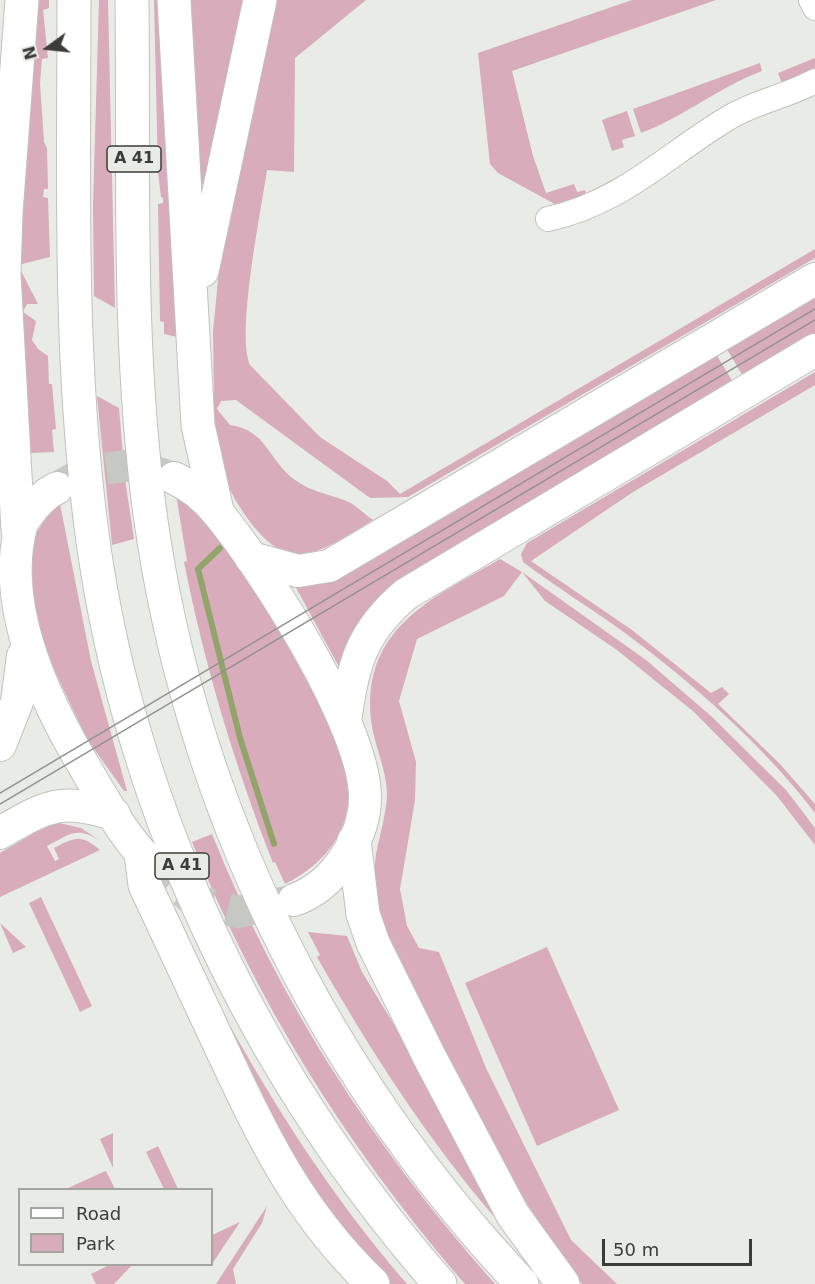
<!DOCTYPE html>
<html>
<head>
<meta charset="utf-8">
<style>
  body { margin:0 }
  #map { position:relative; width:815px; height:1284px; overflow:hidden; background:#e9ebe6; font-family:"DejaVu Sans",sans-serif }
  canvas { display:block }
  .legend { position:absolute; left:18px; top:1188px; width:195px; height:78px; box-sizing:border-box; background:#e9ebe6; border:2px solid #a4a5a1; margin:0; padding:8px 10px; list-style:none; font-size:18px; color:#3c3d3a }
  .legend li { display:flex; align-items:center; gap:12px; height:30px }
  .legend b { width:30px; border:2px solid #a4a5a1 }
  .north { position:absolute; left:18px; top:18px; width:60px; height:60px; -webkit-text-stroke:4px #e9ebe6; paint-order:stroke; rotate:255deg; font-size:16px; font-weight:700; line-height:24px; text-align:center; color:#3c3d3a }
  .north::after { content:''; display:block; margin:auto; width:21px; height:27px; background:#3c3d3a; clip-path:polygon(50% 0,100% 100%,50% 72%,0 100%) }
  .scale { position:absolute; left:602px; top:1239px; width:150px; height:27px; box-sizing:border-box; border:3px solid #3c3d3a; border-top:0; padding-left:8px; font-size:18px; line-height:21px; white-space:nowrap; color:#3c3d3a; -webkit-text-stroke:4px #e9ebe6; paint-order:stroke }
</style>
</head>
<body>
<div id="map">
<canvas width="815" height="1284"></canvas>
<ul class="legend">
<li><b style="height:8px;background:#fff"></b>Road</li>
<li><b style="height:16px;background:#d8acba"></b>Park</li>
</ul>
<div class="north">N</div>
<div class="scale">50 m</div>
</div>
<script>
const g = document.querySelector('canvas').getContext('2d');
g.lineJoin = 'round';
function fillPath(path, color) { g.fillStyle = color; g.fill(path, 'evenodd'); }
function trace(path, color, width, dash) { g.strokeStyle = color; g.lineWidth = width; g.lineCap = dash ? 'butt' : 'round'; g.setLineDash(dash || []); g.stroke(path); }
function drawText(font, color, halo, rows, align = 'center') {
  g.font = font + ' "DejaVu Sans",sans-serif'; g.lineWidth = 4.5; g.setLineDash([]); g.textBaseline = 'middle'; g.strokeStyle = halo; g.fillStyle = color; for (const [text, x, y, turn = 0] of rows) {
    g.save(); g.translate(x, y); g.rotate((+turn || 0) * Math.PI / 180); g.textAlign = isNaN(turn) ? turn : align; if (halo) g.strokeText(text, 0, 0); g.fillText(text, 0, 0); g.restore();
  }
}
fillPath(new Path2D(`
  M 36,0 L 49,0 L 49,8 L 43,10 L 48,58 L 42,59 L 40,83 L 44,142 L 47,148 L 48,189 L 44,189 L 43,197 L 48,198 L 50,257 L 18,265 L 38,304 L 27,304 L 23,312 L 36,321 L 32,340 L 38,349 L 48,356 L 49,384 L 52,384 L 56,429 L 52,430 L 54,452 L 31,453 L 16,292 L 16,255 Z
  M 99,0 L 108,0 L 115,308 L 94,296 L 93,206 Z
  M 154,0 L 162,0 L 182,338 L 164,334 L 164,322 L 160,321 L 158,204 L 163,203 L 163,198 L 161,197 L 158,172 Z
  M 191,0 L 247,0 L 206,184 L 202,184 L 201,179 Z
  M 276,0 L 366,0 L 295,58 L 294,172 L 267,170 C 261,211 236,333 250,365 L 320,437 L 387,481 L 400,494 L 815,249 L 815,258 L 408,497 L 370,498 L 236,400 L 221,401 L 217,409 L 230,425 C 267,430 268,460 295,480 C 312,493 332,494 351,503 C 358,508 366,515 373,520 C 349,534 323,555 294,554 C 262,552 225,489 219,461 C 214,442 213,421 211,402 L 214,401 L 213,332 L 220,259 Z
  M 632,0 L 716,0 L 512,71 L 533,156 L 546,193 L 574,184 L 577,192 L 585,190 L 586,194 L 628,171 L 631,180 L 562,208 L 498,173 L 490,164 L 478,53 Z
  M 815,58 L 815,75 L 784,89 L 778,73 Z
  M 760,63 L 762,71 C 719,87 684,117 641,133 L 633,109 Z
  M 627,111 L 635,136 L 622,140 L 624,147 L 612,151 L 602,120 Z
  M 815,292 L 815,336 L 744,378 L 725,346 Z
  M 715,352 L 734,384 L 476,538 L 341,666 L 338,665 L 294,584 Z
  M 815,372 L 815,385 L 633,492 L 531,561 L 632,630 L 711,693 L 722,687 L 729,694 L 718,704 L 780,764 L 815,804 L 815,813 C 763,745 694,684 625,633 C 592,609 556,587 523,562 L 521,554 L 527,543 Z
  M 97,396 L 119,408 L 125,479 L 134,539 L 112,545 Z
  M 176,495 C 217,517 318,691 335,739 C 343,760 351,783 348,806 C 342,843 317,868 285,884 L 275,862 L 273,863 C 234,763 205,667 184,562 L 187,561 Z
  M 60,504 L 91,661 L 127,791 L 124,791 L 87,739 L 30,619 L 32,539 L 47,517 Z
  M 500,559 L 522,572 L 646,660 L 711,716 L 786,790 L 815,828 L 815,845 L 777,796 L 694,712 L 617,650 L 545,601 L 522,572 L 504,596 L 417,639 L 399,701 L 416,762 L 415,800 L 400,889 L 407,926 L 419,948 L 439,952 L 486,1068 L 571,1240 L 617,1284 L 582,1284 C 500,1176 444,1051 385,929 C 377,905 372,880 376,854 C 380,834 386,815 387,795 C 387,769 374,746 371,720 C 362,627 432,599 500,559 Z
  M 59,823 L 81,828 L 99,840 C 76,826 69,835 47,846 L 55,861 L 59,859 L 54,848 C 76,837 80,834 100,850 L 0,897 L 0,853 L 48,825 Z
  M 212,834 C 281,1006 373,1146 495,1284 L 465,1284 L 457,1275 C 344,1142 258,1004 192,842 Z
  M 41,897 L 92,1006 L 80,1012 L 29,903 Z
  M 0,923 L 26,947 L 13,953 Z
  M 308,932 L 347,936 L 362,972 L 413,1056 L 497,1220 C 427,1139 370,1050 317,957 L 320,955 Z
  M 547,947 L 619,1110 L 537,1146 L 465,983 Z
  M 210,989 C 266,1094 329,1194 407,1284 L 385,1284 L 309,1199 Z
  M 113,1133 L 113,1168 L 100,1139 Z
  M 158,1146 L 178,1189 L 164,1189 L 146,1152 Z
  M 106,1171 L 115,1189 L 66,1189 L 101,1173 Z
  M 267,1206 L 262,1223 L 233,1269 L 236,1284 L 216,1284 Z
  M 240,1222 L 212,1264 L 212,1235 Z
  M 111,1264 L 132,1265 L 114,1284 L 96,1284 L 91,1274 Z`), '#d8acba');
trace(new Path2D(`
  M 220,548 L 198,569 L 240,738 L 274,844`), '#91a469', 6);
trace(new Path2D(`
  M 62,485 L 87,471 L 133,465 L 168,476
  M 148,860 L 193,900 L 238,912 L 291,901`), '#c6c8c4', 32, [32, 16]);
const minor = new Path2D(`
  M 811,0 L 815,8
  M 548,219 C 624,202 666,155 730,117 C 757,101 788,96 815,81`);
const major = new Path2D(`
  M 174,478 C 191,486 205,497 217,512 C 263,567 365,726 365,797 C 365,838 334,886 294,900
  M 57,488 C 42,495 31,509 22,523 C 0,599 39,688 77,754 C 95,784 123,837 148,860
  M 251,558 L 298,571 L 329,566 L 815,279
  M 345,722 C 353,665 360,633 406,594 L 815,350
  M 0,745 L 17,702 L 23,656
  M 0,833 C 48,805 60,798 114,814`);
const highway = new Path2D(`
  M 74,0 C 74,170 69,341 89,510 C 122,795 251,1069 440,1284
  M 132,0 C 134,171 127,345 150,514 C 190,804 322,1072 522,1284
  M 174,0 L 198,425 L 217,511
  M 202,271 L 260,0
  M 18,530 L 4,274 L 6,213 L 22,0
  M 354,841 L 363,914 L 373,943 L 430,1058 L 513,1215 L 563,1284
  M 141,854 L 145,885 C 169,937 194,989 218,1041 C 262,1135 297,1211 373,1284`);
trace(minor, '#c0c2bd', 26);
trace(major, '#c0c2bd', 34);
trace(highway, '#c0c2bd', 35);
trace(minor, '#fff', 24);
trace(major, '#fff', 32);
trace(highway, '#fff', 33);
trace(new Path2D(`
  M 0,793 L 815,309
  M 0,804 L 815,320`), '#92938f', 1.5);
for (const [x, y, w] of [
  [134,159,54],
  [182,866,54]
]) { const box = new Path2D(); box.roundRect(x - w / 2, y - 13, w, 26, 4.5); g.fillStyle = '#e9ebe6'; g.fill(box); trace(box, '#3c3d3a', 1.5); }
drawText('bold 16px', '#3c3d3a', null, [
  ["A 41",134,159],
  ["A 41",182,866]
]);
</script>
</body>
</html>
